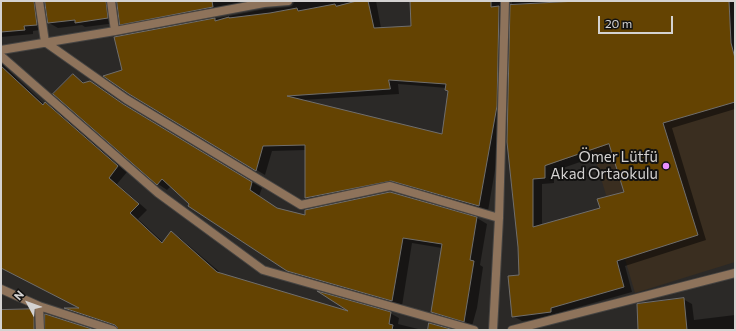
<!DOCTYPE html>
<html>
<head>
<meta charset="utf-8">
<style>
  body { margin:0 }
  #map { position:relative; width:736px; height:331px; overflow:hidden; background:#2b2927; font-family:Commissioner,sans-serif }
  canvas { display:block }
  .frame { position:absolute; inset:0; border:2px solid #d4d2d1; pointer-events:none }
  .north { position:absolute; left:8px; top:283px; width:40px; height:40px; -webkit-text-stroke:3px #131211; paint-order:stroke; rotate:311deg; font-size:11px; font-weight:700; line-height:16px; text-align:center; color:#d4d2d1 }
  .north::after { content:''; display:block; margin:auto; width:14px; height:18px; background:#d4d2d1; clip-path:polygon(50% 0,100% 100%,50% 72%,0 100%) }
  .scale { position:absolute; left:598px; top:16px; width:75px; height:18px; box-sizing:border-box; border:2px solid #d4d2d1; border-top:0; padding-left:5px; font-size:12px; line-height:14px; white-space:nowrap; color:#d4d2d1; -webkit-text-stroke:3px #131211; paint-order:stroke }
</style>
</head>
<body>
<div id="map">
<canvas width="736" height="331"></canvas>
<div class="frame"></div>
<div class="north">N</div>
<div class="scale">20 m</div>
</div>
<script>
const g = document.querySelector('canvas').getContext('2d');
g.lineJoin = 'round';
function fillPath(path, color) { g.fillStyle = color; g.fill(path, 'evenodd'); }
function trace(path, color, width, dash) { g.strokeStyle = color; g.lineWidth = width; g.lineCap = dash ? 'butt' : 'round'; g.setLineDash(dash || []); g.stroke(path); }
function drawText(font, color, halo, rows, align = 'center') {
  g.font = font + ' Commissioner,sans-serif'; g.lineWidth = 4; g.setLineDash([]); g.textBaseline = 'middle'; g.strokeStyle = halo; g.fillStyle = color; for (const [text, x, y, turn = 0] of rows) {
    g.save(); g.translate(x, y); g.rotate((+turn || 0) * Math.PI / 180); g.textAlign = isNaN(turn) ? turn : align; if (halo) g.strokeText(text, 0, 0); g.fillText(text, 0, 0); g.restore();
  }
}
fillPath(new Path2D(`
  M 735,52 L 735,262 L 635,293 L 569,70 Z`), '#3a2e20');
fillPath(new Path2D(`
  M 1,1 L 45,1 L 42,7 L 46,29 L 33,31 L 33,34 L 1,37 Z
  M 46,1 L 117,1 L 115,5 L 116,23 L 85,27 L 82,25 L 58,28 L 49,23 Z
  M 118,1 L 292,1 L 273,2 L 130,29 L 121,24 Z
  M 295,1 L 376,1 L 381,28 L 412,27 L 411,1 L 511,1 L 508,6 L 505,111 L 488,211 L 401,185 L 315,203 L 306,198 L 306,150 L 272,151 L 265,175 L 130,94 L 115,38 L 265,9 L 289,7 L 292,6 ZM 398,84 L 447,88 L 449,91 L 443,135 L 302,100 L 399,94 Z
  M 512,1 L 735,1 L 735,109 L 672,128 L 706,240 L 625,266 L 632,292 L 533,320 L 522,321 L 513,316 L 520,276 L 519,247 L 508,142 ZM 612,151 L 625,192 L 601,209 L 542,226 L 542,184 L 554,183 L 554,171 Z
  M 1,63 L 44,104 L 46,103 L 55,108 L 127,172 L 117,184 L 147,210 L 138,219 L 164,243 L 171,233 L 180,238 L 222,274 L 352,314 L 390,313 L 399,318 L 398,324 L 422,330 L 119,330 L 119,327 L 74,313 L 67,309 L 82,309 L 1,268 Z
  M 73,75 L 85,83 L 90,82 L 100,87 L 133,111 L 262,188 L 259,196 L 278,209 L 306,216 L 390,193 L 477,218 L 487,224 L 480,265 L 483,267 L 477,308 L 472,326 L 442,317 L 432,312 L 442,248 L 412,243 L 402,306 L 298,276 L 288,270 L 191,204 L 171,186 L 167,190 L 158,184 Z
  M 683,299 L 692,304 L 694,320 L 735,315 L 735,330 L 639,330 Z
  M 25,310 L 35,316 L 34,330 L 1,330 L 1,311 Z`), '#0007');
const building = new Path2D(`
  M 1,1 L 34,1 L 37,25 L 24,26 L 25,30 L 1,32 Z
  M 45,1 L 106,1 L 108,18 L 75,23 L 75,20 L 48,23 Z
  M 117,1 L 212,1 L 213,7 L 120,25 Z
  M 357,1 L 368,1 L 374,28 L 411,26 L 410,1 L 491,1 L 491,7 L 499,6 L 497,106 L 479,206 L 391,181 L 305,198 L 305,145 L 263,146 L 256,171 L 129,94 L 103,76 L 122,70 L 114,37 L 215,18 L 215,21 L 229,17 L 229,18 L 270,13 L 297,8 L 298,11 L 335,4 L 336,6 ZM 389,80 L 446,84 L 445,90 L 448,91 L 442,134 L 287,96 L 390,89 Z
  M 578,1 L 729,1 L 731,43 L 735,58 L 735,102 L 663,123 L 698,235 L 617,261 L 624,287 L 551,308 L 551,312 L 512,317 L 508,276 L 519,275 L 518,247 L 507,142 L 510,5 ZM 609,144 L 624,192 L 597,199 L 600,208 L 533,227 L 533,179 L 545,178 L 545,166 Z
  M 1,66 L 43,105 L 45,102 L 118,166 L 109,178 L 139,204 L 130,213 L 162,243 L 171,231 L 217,272 L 348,311 L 317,291 L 391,312 L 389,324 L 393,325 L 392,330 L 118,330 L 117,327 L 115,325 L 64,308 L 79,308 L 1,268 Z
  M 73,74 L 83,83 L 90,81 L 123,104 L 252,182 L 250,190 L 277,208 L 305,215 L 305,210 L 390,192 L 477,217 L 470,260 L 474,261 L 464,322 L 431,312 L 442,244 L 403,238 L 392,301 L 287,271 L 188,206 L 189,204 L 162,179 L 157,185 L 53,94 Z
  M 684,298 L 687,330 L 638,330 L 637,304 Z
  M 32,309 L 34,310 L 34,330 L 1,330 L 1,310 Z
  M 45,314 L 95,330 L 45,330 Z
  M 429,323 L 454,330 L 428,330 Z`);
fillPath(building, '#644302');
trace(building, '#706e6c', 1);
const street = new Path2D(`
  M 39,1 L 45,42 L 126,99 L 301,205 L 390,186 L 499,218
  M 111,1 L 115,31
  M 1,50 L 115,31 L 264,3 L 288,1
  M 1,56 L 158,193 L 263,270 L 474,330
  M 1,289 L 39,306 L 113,330
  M 39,306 L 40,330
  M 493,330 L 499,218 L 505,1
  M 512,330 L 735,273`);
trace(street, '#464442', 10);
trace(street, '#8e735b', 8);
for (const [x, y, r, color] of [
  [666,166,4,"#e98efe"]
]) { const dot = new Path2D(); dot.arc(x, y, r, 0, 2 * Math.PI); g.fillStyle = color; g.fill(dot); trace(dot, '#131211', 1.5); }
drawText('15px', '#d4d2d1', '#131211', [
  ["Ömer Lütfü",658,157],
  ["Akad Ortaokulu",658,174]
], 'right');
</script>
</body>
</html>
